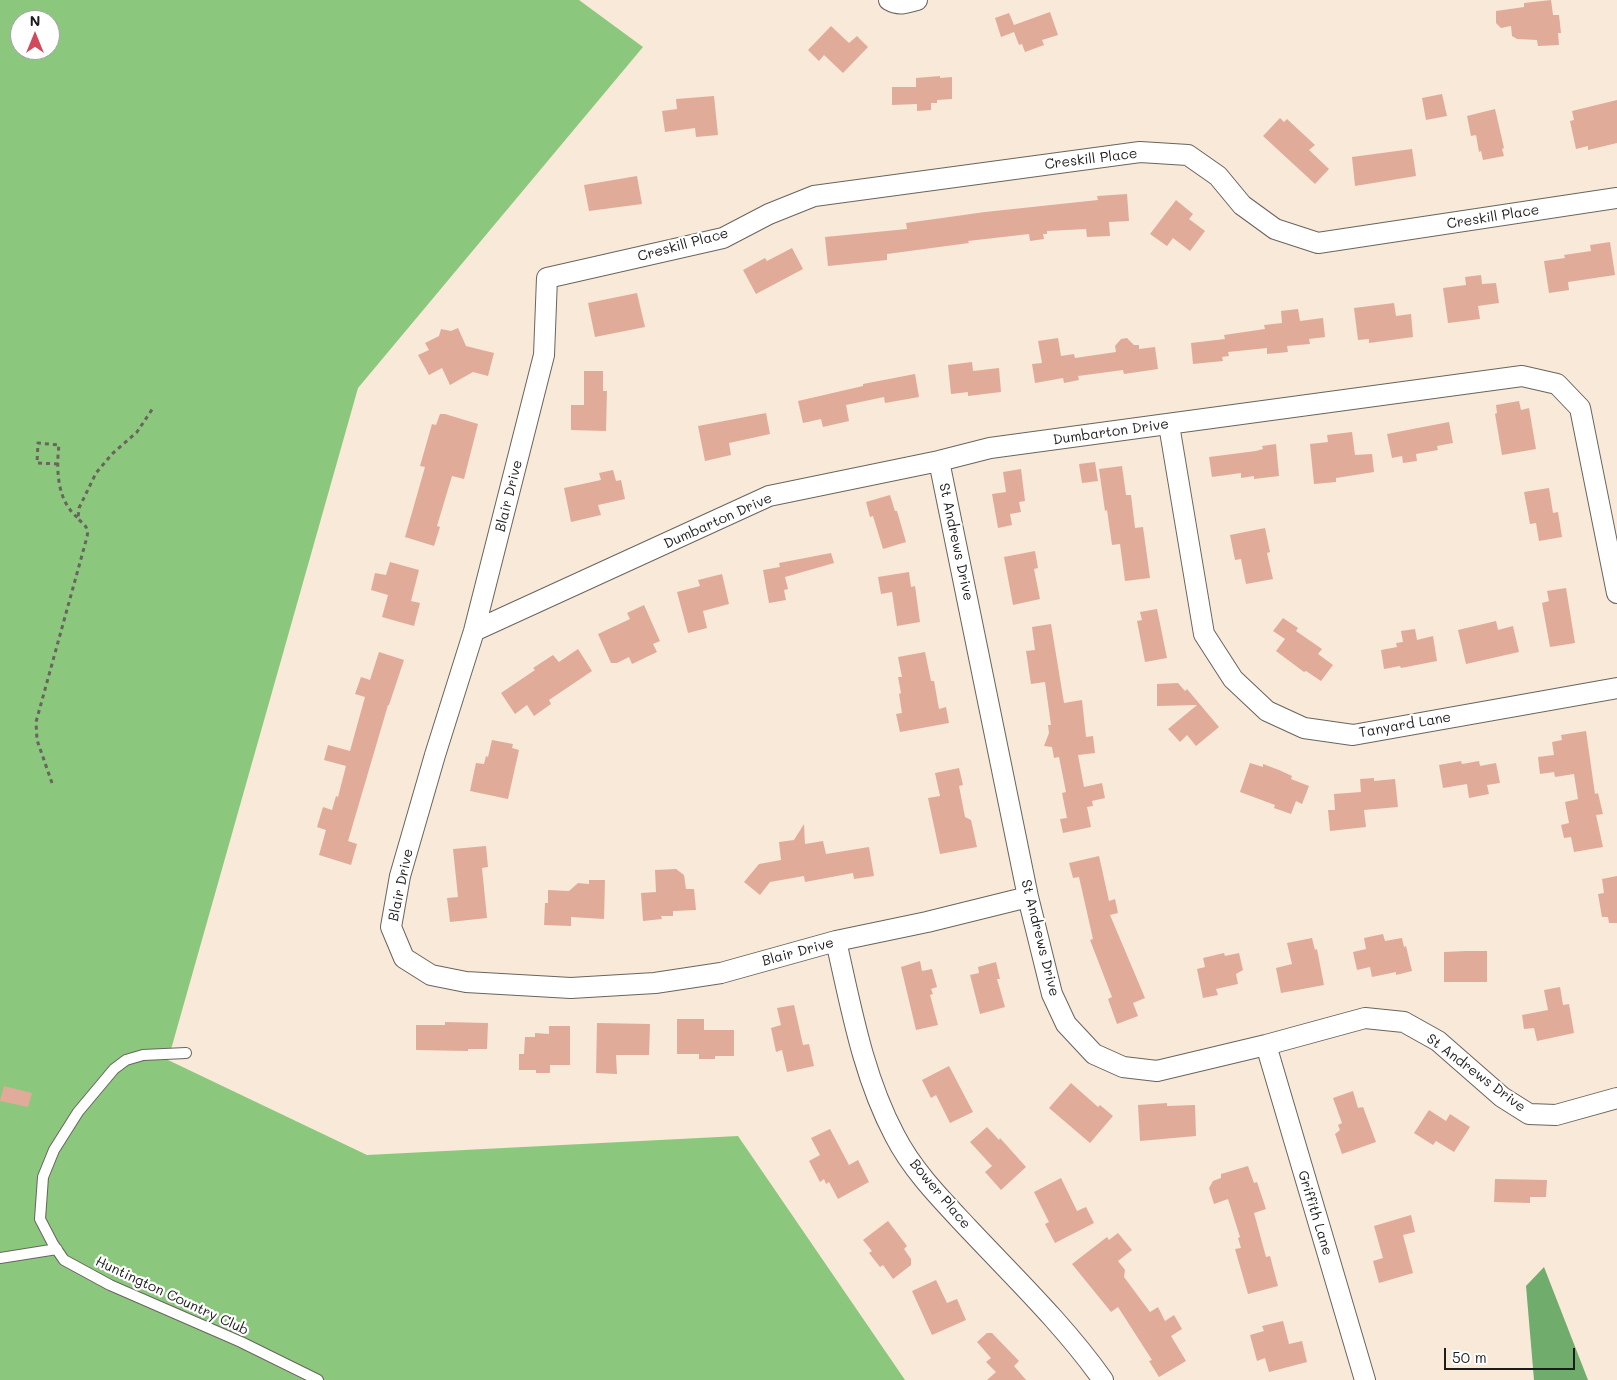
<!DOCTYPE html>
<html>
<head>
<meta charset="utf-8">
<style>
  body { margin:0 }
  #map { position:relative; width:1617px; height:1380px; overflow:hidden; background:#f9e9d8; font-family:Mali,sans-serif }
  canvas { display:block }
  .north { position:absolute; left:10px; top:10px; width:50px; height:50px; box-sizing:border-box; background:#fff; border:1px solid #a4a4a4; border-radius:50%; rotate:0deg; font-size:14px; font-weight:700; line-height:20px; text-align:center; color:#1c1c1c }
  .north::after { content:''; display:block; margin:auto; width:18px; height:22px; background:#d1495b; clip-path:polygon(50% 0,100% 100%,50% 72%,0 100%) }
  .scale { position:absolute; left:1444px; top:1348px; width:131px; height:22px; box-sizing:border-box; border:2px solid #1c1c1c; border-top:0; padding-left:6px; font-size:15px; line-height:18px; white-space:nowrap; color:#1c1c1c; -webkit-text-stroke:4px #fff; paint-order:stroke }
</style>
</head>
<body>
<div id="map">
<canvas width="1617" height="1380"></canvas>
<div class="north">N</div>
<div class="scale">50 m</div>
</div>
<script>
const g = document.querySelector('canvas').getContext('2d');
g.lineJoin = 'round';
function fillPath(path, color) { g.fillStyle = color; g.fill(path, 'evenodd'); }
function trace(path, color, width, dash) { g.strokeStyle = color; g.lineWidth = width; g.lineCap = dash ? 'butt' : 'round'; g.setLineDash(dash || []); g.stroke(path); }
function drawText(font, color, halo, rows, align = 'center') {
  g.font = font + ' Mali,sans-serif'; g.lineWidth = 4.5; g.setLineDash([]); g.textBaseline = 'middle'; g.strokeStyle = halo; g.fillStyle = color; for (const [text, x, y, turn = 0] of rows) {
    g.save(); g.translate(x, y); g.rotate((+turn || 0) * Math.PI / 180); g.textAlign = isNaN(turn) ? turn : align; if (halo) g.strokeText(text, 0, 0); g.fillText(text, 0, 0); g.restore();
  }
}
fillPath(new Path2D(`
  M 0,0 L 579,0 L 643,47 L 358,388 L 168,1060 L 367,1155 L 738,1136 L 905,1380 L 0,1380 ZM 20,20 L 50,20 L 50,50 L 20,50 Z`), '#8bc87d');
fillPath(new Path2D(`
  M 1544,1267 L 1588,1380 L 1534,1380 L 1526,1286 Z`), '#70ac6c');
fillPath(new Path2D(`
  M 1551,0 L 1553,15 L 1559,15 L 1561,33 L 1558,33 L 1559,45 L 1538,46 L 1537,40 L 1517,39 L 1512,36 L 1511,26 L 1501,28 L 1496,23 L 1496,11 L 1524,7 L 1524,3 Z
  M 1050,12 L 1058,35 L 1042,40 L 1044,45 L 1025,52 L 1022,44 L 1019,45 L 1014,32 L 1001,37 L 995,18 L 1009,13 L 1014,25 Z
  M 831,26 L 849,43 L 857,36 L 868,47 L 843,73 L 824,55 L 819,61 L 808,50 Z
  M 940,76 L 940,78 L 952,77 L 952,99 L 937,100 L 937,103 L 931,103 L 931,110 L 917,111 L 917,104 L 892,105 L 892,87 L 916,87 L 916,78 Z
  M 1442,94 L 1447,116 L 1426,120 L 1422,98 Z
  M 714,96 L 718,135 L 696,137 L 695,128 L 665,132 L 662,111 L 677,109 L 676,99 Z
  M 1617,100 L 1617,143 L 1588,150 L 1588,146 L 1576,149 L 1570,121 L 1574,120 L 1572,111 Z
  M 1495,109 L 1504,148 L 1502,149 L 1504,156 L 1483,160 L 1481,151 L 1479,152 L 1476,135 L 1471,136 L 1467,116 Z
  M 1280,118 L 1284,122 L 1287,119 L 1315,145 L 1309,150 L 1329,169 L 1315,184 L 1263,136 Z
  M 1412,149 L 1416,176 L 1355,186 L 1352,157 Z
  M 637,176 L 642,204 L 589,211 L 584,185 Z
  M 1127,194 L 1129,221 L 1109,222 L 1110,236 L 1087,237 L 1086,229 L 1047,231 L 1047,234 L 1043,234 L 1044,239 L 1030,241 L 1029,234 L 968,241 L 969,243 L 887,254 L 887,260 L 828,266 L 825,237 L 907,229 L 906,223 L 985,212 L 1098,200 L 1097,196 Z
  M 1176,200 L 1193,214 L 1189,219 L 1205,231 L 1190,251 L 1173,238 L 1167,246 L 1150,234 Z
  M 1610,242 L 1615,275 L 1568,282 L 1569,290 L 1549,293 L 1544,261 L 1565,258 L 1564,255 L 1591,251 L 1590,245 Z
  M 792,248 L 803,269 L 756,294 L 743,270 L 765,258 L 767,261 Z
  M 1481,275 L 1482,284 L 1496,283 L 1499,303 L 1478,306 L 1480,319 L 1448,323 L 1443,288 L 1466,285 L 1465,277 Z
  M 637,293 L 645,327 L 595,337 L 588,303 Z
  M 1394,303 L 1396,316 L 1411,314 L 1413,337 L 1369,343 L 1369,339 L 1358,340 L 1354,308 Z
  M 1298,309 L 1300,321 L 1323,318 L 1325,337 L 1309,339 L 1310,344 L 1287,346 L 1288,352 L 1267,354 L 1267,348 L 1228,352 L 1229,356 L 1222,357 L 1223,361 L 1193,364 L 1191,343 L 1225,339 L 1224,335 L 1265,329 L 1264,325 L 1282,323 L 1281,311 Z
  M 458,328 L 466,346 L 494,353 L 488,376 L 473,372 L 450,385 L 442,368 L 429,375 L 418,355 L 429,350 L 425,343 L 439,336 L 441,329 L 451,331 Z
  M 1058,338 L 1061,356 L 1074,354 L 1075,358 L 1116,352 L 1115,346 L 1121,339 L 1127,338 L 1134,345 L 1139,345 L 1139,349 L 1155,347 L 1158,369 L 1124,374 L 1123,370 L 1078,376 L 1079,380 L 1064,383 L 1063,378 L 1035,383 L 1032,364 L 1042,363 L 1038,341 Z
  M 972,362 L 973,371 L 999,368 L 1001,392 L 968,396 L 968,392 L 951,394 L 948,365 Z
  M 584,371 L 603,371 L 603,391 L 607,391 L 606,431 L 571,430 L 571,405 L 584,405 Z
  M 915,374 L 919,397 L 885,403 L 884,397 L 846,405 L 849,421 L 823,427 L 821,419 L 803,423 L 798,401 L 863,386 L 863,384 Z
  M 1519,401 L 1521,410 L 1529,408 L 1536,449 L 1502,455 L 1495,414 L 1497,413 L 1496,405 Z
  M 766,413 L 770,434 L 729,443 L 731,455 L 705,461 L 698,426 Z
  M 440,414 L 445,414 L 478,424 L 464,479 L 452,476 L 437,526 L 440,527 L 434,546 L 405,537 L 425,467 L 420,466 L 432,424 L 436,425 Z
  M 1449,422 L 1453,443 L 1437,446 L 1438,450 L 1416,454 L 1417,461 L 1403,463 L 1402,456 L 1392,458 L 1387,434 Z
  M 1352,432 L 1355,455 L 1372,454 L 1374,472 L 1336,478 L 1336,482 L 1314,484 L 1310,444 L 1328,442 L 1327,435 Z
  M 1276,444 L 1279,476 L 1254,479 L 1254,476 L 1241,478 L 1241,473 L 1212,477 L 1209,457 L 1256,451 L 1263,449 L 1262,446 Z
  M 1095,462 L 1098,481 L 1082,483 L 1079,464 Z
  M 1122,466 L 1126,495 L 1131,495 L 1135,528 L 1143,527 L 1150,578 L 1125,581 L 1120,544 L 1112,545 L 1107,510 L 1105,511 L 1099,469 Z
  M 1021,469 L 1025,501 L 1019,502 L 1021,512 L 1010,514 L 1012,525 L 998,528 L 992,494 L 1006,492 L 1003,472 Z
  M 613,470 L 616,481 L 621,480 L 625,499 L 598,505 L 601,515 L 571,522 L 564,488 L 601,480 L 599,473 Z
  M 1549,488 L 1553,513 L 1558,512 L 1562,537 L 1539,541 L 1536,523 L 1530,524 L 1524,492 Z
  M 890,495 L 895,511 L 897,511 L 906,542 L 883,549 L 873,516 L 870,517 L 866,502 Z
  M 1265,528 L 1270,552 L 1267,553 L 1273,579 L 1246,584 L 1241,559 L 1235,560 L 1230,535 Z
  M 1035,551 L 1038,568 L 1034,569 L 1040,599 L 1013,605 L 1004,557 Z
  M 831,553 L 834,563 L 785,577 L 788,589 L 784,590 L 786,600 L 769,603 L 763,570 L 780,567 L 779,563 Z
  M 390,562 L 419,570 L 411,601 L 420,603 L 414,626 L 382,617 L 388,595 L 371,590 L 375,573 L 386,575 Z
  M 909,572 L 911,587 L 915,586 L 920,622 L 897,626 L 892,592 L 881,594 L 878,577 Z
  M 722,574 L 729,604 L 703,611 L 707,628 L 688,633 L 677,592 L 700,586 L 698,580 Z
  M 1566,588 L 1575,643 L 1550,647 L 1542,603 L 1549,601 L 1547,591 Z
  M 644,605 L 660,641 L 653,644 L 657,652 L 632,664 L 629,657 L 617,663 L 611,663 L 598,634 L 630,619 L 627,613 Z
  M 1157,609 L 1167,658 L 1145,662 L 1137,621 L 1142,620 L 1140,612 Z
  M 1283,618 L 1298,628 L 1296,631 L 1322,649 L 1318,654 L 1333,665 L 1321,681 L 1306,671 L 1304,672 L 1276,651 L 1285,639 L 1273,631 Z
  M 1496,621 L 1498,630 L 1513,626 L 1519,652 L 1466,664 L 1458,630 Z
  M 1051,624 L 1064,703 L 1082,700 L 1086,737 L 1093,736 L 1095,753 L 1078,755 L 1084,787 L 1102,783 L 1105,798 L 1092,801 L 1093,806 L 1087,807 L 1091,827 L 1063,833 L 1060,819 L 1067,818 L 1062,793 L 1066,792 L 1059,757 L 1054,758 L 1052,747 L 1044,746 L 1049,733 L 1048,725 L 1051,725 L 1045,682 L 1031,684 L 1026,651 L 1035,650 L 1032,627 Z
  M 1415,629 L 1417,640 L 1433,636 L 1437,661 L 1401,668 L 1400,666 L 1384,669 L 1381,650 L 1397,647 L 1396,643 L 1403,642 L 1401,631 Z
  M 578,649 L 592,671 L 549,700 L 551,704 L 534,716 L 527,705 L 515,714 L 501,693 L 535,670 L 533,668 L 553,655 L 559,662 Z
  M 379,652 L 404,660 L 389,705 L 388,705 L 348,841 L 357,844 L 351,865 L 319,855 L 326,830 L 317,827 L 323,807 L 332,810 L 336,796 L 338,797 L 346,766 L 324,760 L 328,745 L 350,751 L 365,697 L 355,694 L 361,677 L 370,680 Z
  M 925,652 L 931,681 L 934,681 L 939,709 L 946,707 L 949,723 L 900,732 L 896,714 L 902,713 L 899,694 L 901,693 L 898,677 L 902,677 L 898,657 Z
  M 1178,683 L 1185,691 L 1187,689 L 1219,727 L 1196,746 L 1187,735 L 1180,742 L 1168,729 L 1197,705 L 1157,706 L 1157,684 Z
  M 1586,731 L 1595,794 L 1598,793 L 1603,814 L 1596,815 L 1603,847 L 1574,852 L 1571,837 L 1564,838 L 1561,825 L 1569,823 L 1565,802 L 1578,799 L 1574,774 L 1555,777 L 1554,772 L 1540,774 L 1538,757 L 1554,755 L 1552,742 L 1562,740 L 1561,735 Z
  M 492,740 L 513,744 L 512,748 L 519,750 L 508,799 L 470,791 L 476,763 L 484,764 L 486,756 L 488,757 Z
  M 1461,761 L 1462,764 L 1479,761 L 1480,766 L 1496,763 L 1500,783 L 1487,785 L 1489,794 L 1469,798 L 1467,784 L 1443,788 L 1439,765 Z
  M 1250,763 L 1263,767 L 1263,764 L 1279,770 L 1292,776 L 1291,779 L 1309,786 L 1302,804 L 1296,801 L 1291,814 L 1274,808 L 1275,805 L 1240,792 Z
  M 959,768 L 963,785 L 959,786 L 965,817 L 971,820 L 977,847 L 940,854 L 928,798 L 940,796 L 935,773 Z
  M 1374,778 L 1374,781 L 1395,779 L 1398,807 L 1364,810 L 1366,827 L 1330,831 L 1328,810 L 1335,810 L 1334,794 L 1361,792 L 1360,779 Z
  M 804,824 L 805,844 L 823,841 L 826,854 L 869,847 L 874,876 L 854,879 L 853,873 L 805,882 L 804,876 L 770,882 L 760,895 L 744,882 L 759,864 L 781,860 L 779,842 L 794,840 Z
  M 486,846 L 488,867 L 482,868 L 487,918 L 450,922 L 447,898 L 458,897 L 453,849 Z
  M 1099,856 L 1109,901 L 1115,899 L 1118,913 L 1110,915 L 1145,998 L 1133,1003 L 1138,1016 L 1117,1024 L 1108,999 L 1112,997 L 1090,940 L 1093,939 L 1079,877 L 1073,878 L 1069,863 Z
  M 676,869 L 684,875 L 686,889 L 694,889 L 696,910 L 673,911 L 673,916 L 661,916 L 662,919 L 643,921 L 641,893 L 656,892 L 655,870 Z
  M 1617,876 L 1617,923 L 1609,923 L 1608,917 L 1602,917 L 1598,894 L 1604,893 L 1602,879 Z
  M 589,880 L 605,880 L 604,919 L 571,917 L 571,926 L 544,925 L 545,903 L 548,903 L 548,890 L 569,891 L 578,883 L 589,884 Z
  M 1383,934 L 1385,941 L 1402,938 L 1404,947 L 1406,946 L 1412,971 L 1396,975 L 1396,972 L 1372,977 L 1370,967 L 1357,970 L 1353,952 L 1366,949 L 1364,938 Z
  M 1312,938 L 1315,950 L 1317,949 L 1324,985 L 1281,993 L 1276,968 L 1292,964 L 1287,943 Z
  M 1466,951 L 1487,951 L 1487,982 L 1444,982 L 1444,952 Z
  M 1224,953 L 1225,956 L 1239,953 L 1243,970 L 1236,974 L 1238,984 L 1216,989 L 1218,995 L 1203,998 L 1197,969 L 1205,967 L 1203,958 Z
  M 920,961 L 922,971 L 932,969 L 937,987 L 931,989 L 933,994 L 930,995 L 938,1025 L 916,1030 L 901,967 Z
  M 996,962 L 1000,979 L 997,979 L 1005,1007 L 980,1014 L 970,975 L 979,973 L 978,967 Z
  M 1560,987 L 1563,1005 L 1569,1004 L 1574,1033 L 1537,1041 L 1534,1028 L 1524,1029 L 1522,1015 L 1548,1010 L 1544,990 Z
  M 794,1005 L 803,1045 L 809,1044 L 814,1066 L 787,1072 L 782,1050 L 776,1052 L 771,1028 L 781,1025 L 777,1008 Z
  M 677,1019 L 704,1019 L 704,1030 L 734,1030 L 734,1056 L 715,1056 L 715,1059 L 699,1059 L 699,1054 L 677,1054 Z
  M 445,1022 L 488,1023 L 487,1049 L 468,1049 L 468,1051 L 416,1050 L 416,1025 L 445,1025 Z
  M 597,1023 L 650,1024 L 649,1055 L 616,1055 L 617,1074 L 596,1073 Z
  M 549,1026 L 570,1026 L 570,1065 L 550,1065 L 550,1073 L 536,1073 L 536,1070 L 519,1070 L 519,1054 L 524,1054 L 525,1037 L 535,1037 L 535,1033 L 549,1034 Z
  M 949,1066 L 973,1112 L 950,1123 L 936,1095 L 931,1098 L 922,1080 Z
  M 1071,1083 L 1098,1107 L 1100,1105 L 1113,1116 L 1090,1143 L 1049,1108 Z
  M 4,1086 L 32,1093 L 28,1107 L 0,1101 Z
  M 1353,1091 L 1358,1108 L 1363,1107 L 1376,1142 L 1342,1154 L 1335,1134 L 1340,1130 L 1338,1125 L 1342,1123 L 1333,1098 Z
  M 1167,1103 L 1167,1106 L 1195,1105 L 1196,1136 L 1140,1141 L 1138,1105 Z
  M 1429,1110 L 1446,1121 L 1450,1114 L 1470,1127 L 1454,1152 L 1436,1141 L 1433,1145 L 1414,1133 Z
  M 987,1127 L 999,1140 L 1000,1138 L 1026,1167 L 1001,1190 L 985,1172 L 992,1166 L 970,1142 Z
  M 830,1129 L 849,1165 L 858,1160 L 869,1182 L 838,1199 L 829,1182 L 826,1184 L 824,1179 L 820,1182 L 809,1161 L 820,1155 L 811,1138 Z
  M 1248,1166 L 1254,1183 L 1257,1182 L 1266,1209 L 1254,1213 L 1266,1257 L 1270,1256 L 1278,1286 L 1248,1294 L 1235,1249 L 1241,1248 L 1238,1238 L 1240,1237 L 1228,1199 L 1214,1204 L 1209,1188 L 1213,1181 L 1221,1178 L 1221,1174 Z
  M 1061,1178 L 1077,1211 L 1086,1207 L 1094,1223 L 1055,1243 L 1045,1224 L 1049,1222 L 1034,1192 Z
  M 1495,1179 L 1547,1180 L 1546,1197 L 1530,1197 L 1530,1203 L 1494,1202 Z
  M 1411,1215 L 1415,1232 L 1403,1235 L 1413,1273 L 1379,1283 L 1373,1261 L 1383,1258 L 1374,1226 Z
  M 888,1221 L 907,1246 L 904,1249 L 911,1259 L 911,1265 L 893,1279 L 883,1265 L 880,1267 L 869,1253 L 872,1251 L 863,1240 Z
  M 1118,1233 L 1132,1250 L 1118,1261 L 1125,1270 L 1124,1277 L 1150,1312 L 1158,1307 L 1165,1321 L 1174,1315 L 1182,1329 L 1171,1336 L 1186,1361 L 1159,1377 L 1149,1361 L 1152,1360 L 1118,1307 L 1111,1312 L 1072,1264 L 1107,1237 L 1109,1240 Z
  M 936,1280 L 947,1303 L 957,1299 L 966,1320 L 932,1335 L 912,1291 Z
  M 1283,1321 L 1289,1344 L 1302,1341 L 1307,1362 L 1269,1372 L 1265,1358 L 1257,1361 L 1250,1335 L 1264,1331 L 1262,1326 Z
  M 987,1333 L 992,1333 L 1019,1361 L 1014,1366 L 1026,1380 L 987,1380 L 996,1372 L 986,1362 L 991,1358 L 977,1342 Z`), '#e1ab9a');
const service = new Path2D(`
  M 186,1053 L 143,1055 L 126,1060 L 114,1069 L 78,1112 L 54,1150 L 43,1177 L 40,1219 L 53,1244 L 64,1260 L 110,1285 L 241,1342 L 318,1380
  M 0,1258 L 57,1249`);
const minor = new Path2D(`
  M 889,0 C 899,6 907,3 917,0
  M 1169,425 L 1204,634 L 1233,679 L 1267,711 L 1304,728 L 1353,735 L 1617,688
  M 939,461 L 1028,897 L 1052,994 L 1066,1024 L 1094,1054 L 1123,1067 L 1157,1071 L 1266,1045 L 1365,1018 L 1404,1022 L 1438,1041 L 1502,1097 L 1529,1114 L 1556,1115 L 1617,1098
  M 474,631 L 769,496 L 939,461 L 990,448 L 1522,376 L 1557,384 L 1580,408 L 1617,593
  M 1028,897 L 927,922 L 836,941 L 721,973 L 655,983 L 571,988 L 466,982 L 431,975 L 404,958 L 391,927 L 400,876 L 435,755 L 474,631 L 544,355 L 547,278 L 723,238 L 769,214 L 814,196 L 1140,152 L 1188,155 L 1218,176 L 1242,205 L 1275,229 L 1318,243 L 1617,198
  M 836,941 C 851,1007 863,1076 895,1136 C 913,1171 941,1199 968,1228 C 1014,1277 1064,1325 1103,1380
  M 1266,1045 L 1365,1380`);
trace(service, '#69645e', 12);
trace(minor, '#69645e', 22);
trace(new Path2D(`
  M 58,464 L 37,463 L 38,443 L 59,445 C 56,470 57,501 78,518
  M 52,783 L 37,740 L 36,722 L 87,537 C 89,528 85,525 78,519 L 79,508 L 96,473 L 112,454 L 137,432 L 153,408`), '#69645e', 3, [4, 4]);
trace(service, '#fff', 10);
trace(minor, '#fff', 20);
drawText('14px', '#1c1c1c', '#fff', [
  ["Creskill Place",1091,159,-7],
  ["Creskill Place",1493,217,-9],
  ["Creskill Place",683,245,-15],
  ["Dumbarton Drive",1111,432,-8],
  ["Blair Drive",509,496,-76],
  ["Dumbarton Drive",718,521,-24],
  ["St Andrews Drive",956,542,78],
  ["Tanyard Lane",1405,725,-10],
  ["Blair Drive",401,885,-78],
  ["St Andrews Drive",1040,938,76],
  ["Blair Drive",798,952,-15],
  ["St Andrews Drive",1476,1073,37],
  ["Bower Place",940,1194,50],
  ["Griffith Lane",1315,1213,73],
  ["Huntington Country Club",172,1296,25]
]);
</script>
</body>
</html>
